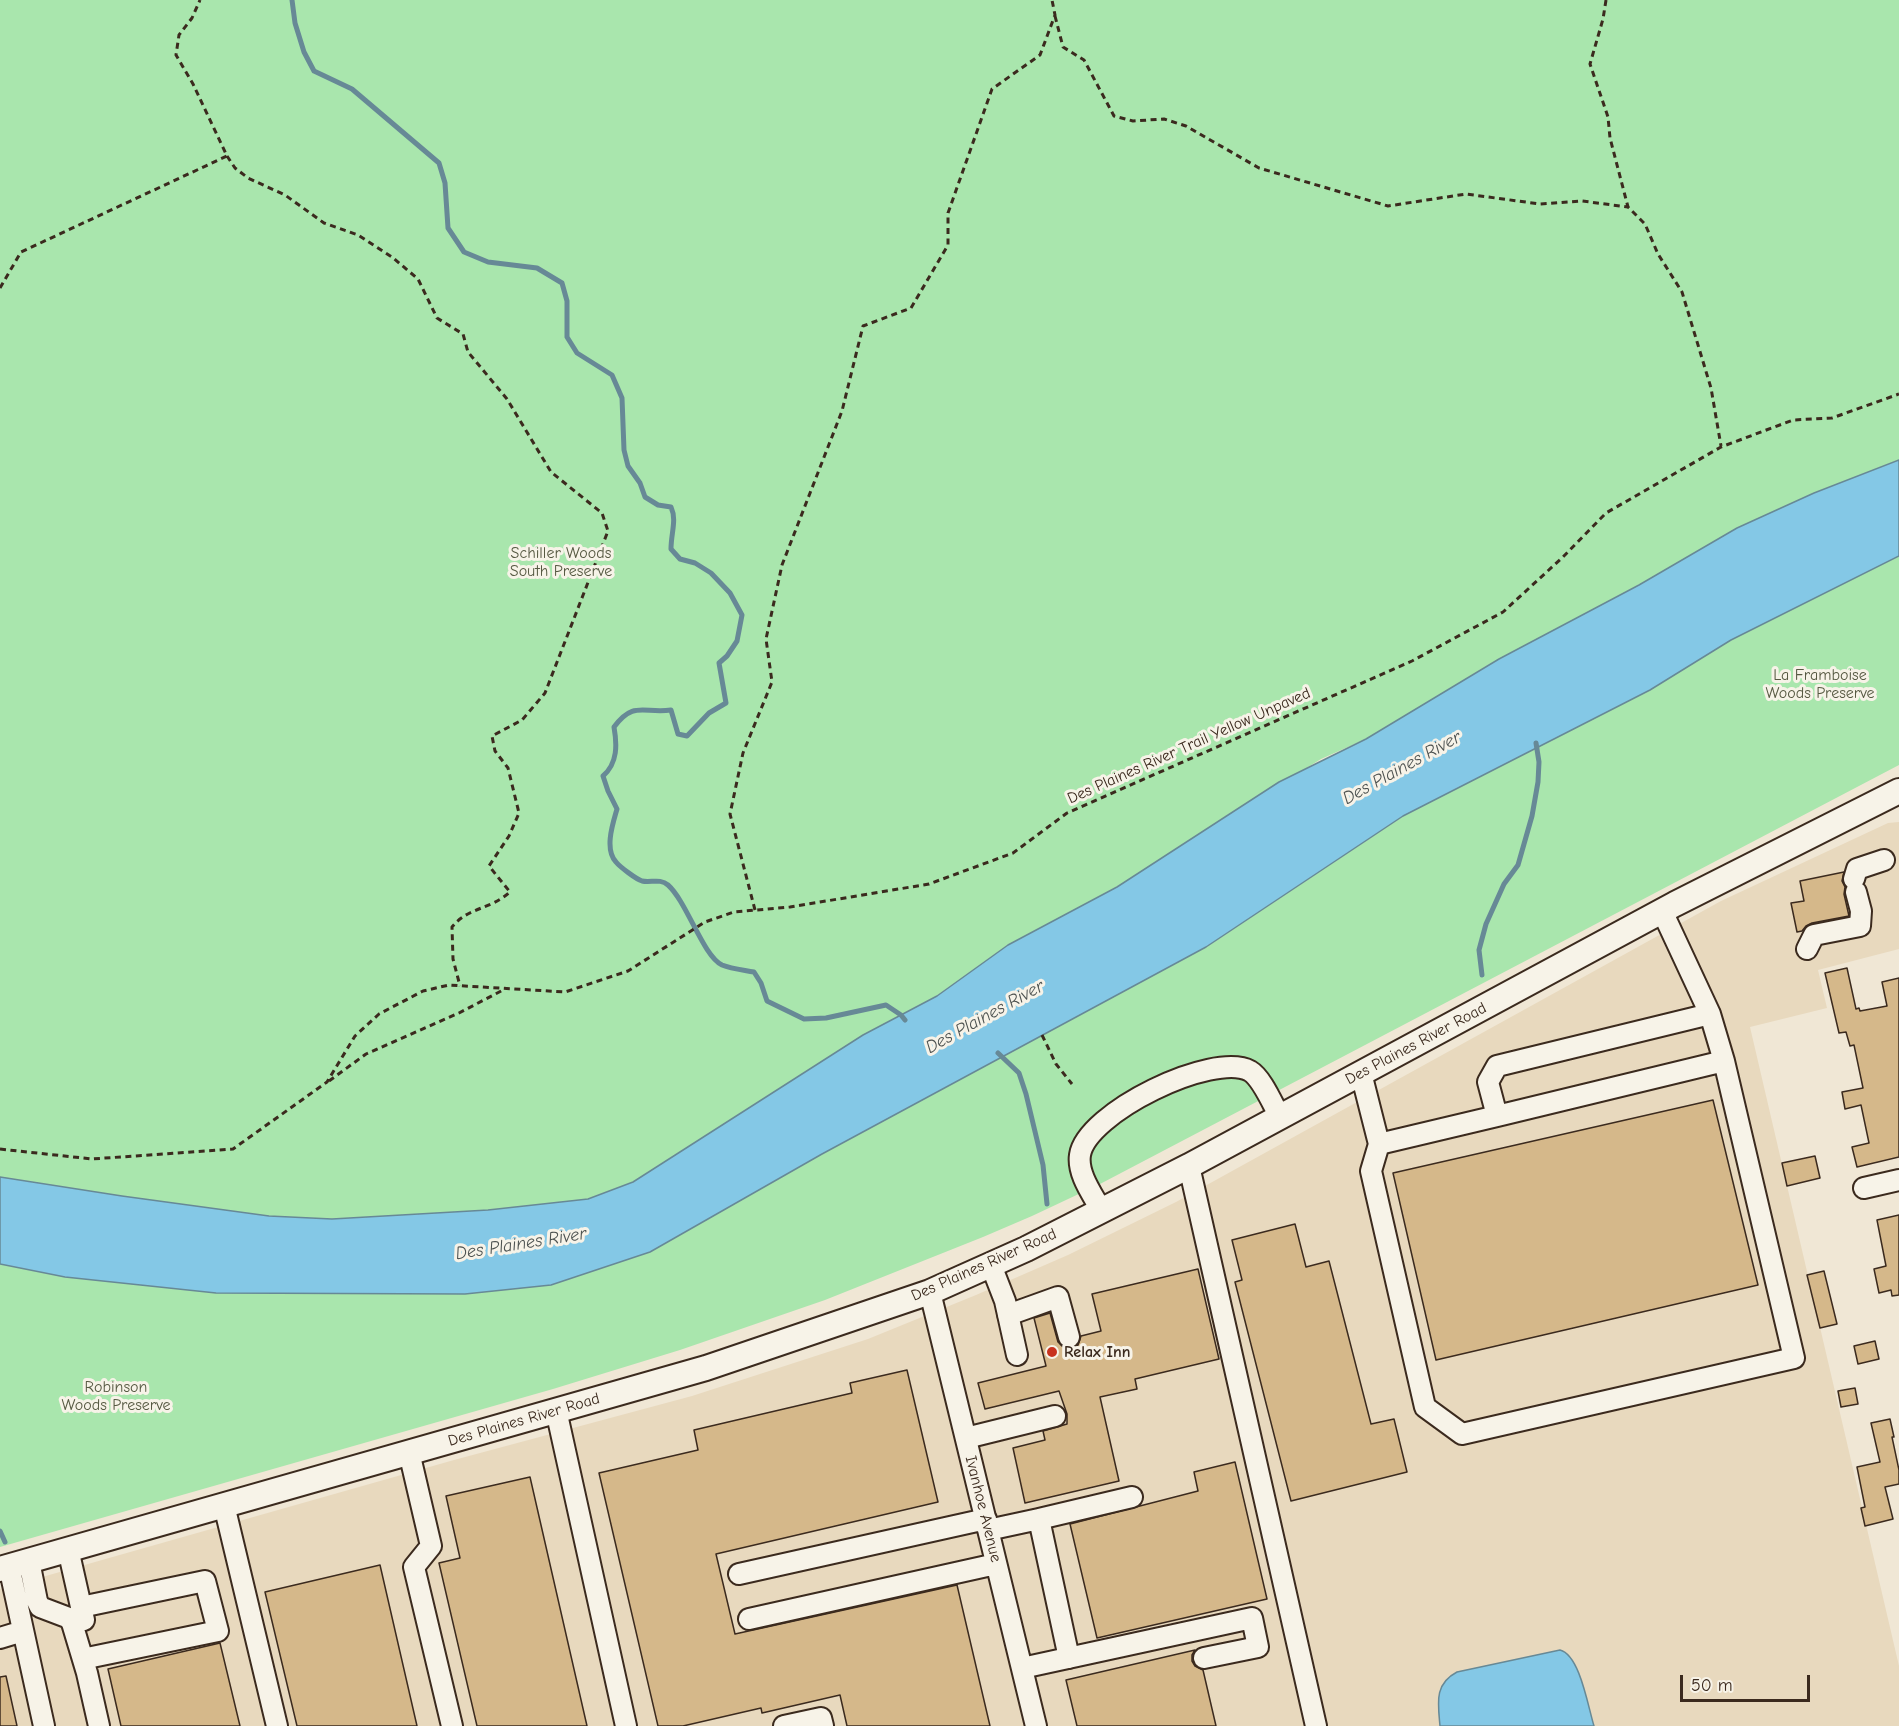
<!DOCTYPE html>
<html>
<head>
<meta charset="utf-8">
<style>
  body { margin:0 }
  #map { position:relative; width:1899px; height:1726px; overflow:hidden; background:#f0e7d5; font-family:"Comic Neue",sans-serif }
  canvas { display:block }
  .scale { position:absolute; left:1680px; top:1675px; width:130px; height:27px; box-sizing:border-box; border:3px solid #3b2a1e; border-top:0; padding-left:8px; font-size:18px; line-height:21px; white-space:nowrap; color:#3b2a1e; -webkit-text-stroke:4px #f7f3e8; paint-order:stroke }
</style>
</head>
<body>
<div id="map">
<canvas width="1899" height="1726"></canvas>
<div class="scale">50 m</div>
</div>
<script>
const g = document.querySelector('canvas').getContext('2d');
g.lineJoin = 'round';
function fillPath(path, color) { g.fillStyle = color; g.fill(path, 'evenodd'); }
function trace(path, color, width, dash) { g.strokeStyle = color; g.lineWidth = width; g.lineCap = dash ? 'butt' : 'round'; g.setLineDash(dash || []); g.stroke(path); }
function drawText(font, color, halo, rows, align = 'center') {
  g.font = font + ' "Comic Neue",sans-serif'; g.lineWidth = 6; g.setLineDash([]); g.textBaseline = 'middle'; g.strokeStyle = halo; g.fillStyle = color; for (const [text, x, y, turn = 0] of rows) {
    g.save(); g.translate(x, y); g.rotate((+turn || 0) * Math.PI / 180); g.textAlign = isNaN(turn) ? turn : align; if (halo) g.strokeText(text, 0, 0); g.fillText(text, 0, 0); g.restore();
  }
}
fillPath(new Path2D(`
  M 1899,822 L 1899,949 L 1818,970 L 1827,1008 L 1750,1027 L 1899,1666 L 1899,1726 L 0,1726 L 0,1589 L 454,1460 L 692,1396 L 868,1339 L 976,1295 L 1068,1255 L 1176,1202 L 1721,901 L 1888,823 Z`), '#e8d9be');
fillPath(new Path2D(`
  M 0,0 L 1899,0 L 1899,460 L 1814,493 L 1737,528 L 1639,585 L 1499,659 L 1366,739 L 1321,759 L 1117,887 L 1008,945 L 937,996 L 863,1035 L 633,1182 L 588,1199 L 488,1210 L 332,1219 L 269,1216 L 122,1196 L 0,1177 Z
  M 1899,556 L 1899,765 L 1100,1184 L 1032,1216 L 983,1237 L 825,1300 L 680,1350 L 553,1389 L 0,1547 L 0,1264 L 65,1277 L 650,1252 L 822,1154 L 1206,947 L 1403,816 L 1650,690 L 1731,640 Z`), '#a9e6ad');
const water = new Path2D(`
  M 1899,460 L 1899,556 L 1731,640 L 1650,690 L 1403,816 L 1206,947 L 822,1154 L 650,1252 L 551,1285 L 465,1294 L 216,1293 L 65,1277 L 0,1264 L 0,1177 L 122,1196 L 269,1216 L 332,1219 L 488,1210 L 588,1199 L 633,1182 L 863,1035 L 937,996 L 1008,945 L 1117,887 L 1279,782 L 1366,739 L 1499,659 L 1639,585 L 1737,528 L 1814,493 Z
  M 1560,1650 C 1580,1655 1588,1707 1594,1726 L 1440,1726 C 1438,1703 1434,1684 1457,1672 Z`);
fillPath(water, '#84c8e6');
trace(water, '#678996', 1.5);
trace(new Path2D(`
  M 292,0 L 295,23 L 304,52 L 314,71 L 352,89 L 439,163 L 445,183 L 448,228 L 464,252 L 488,262 L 537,268 L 562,283 L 567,301 L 567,337 L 577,353 L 612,375 L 622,398 L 624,450 L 628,466 L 640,483 L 645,497 L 658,505 L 671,507 C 677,520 671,533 671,549 L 680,559 L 695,563 L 711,573 L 730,593 L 742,615 L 737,641 L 727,656 L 719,663 L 726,703 L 709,713 L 687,736 L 678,734 L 671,710 C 644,714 634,700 614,727 C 617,744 618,763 603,776 L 608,791 L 617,809 C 613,823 604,849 616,862 C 620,867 636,879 642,881 C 651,883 660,878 668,885 C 687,902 703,956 722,965 C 732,969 744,970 754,972 L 761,983 L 767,1001 L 804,1019 L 826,1018 L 886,1005 L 901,1015 L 905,1020
  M 1482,975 L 1479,950 L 1486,924 L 1504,884 L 1518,865 L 1532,816 L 1538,782 L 1539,762 L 1536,743
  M 998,1053 L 1019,1073 L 1026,1094 L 1043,1165 L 1047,1204
  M 0,1531 L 5,1542`), '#678996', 5);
const building = new Path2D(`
  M 1844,872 L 1842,881 L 1845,887 L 1844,894 L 1849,916 L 1812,923 L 1806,926 L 1802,931 L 1797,932 L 1791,903 L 1804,901 L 1800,881 Z
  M 1847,968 L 1856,1009 L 1859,1008 L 1860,1011 L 1887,1006 L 1882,982 L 1899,978 L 1899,1157 L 1857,1167 L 1852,1147 L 1869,1143 L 1861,1105 L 1845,1109 L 1842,1092 L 1863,1088 L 1854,1045 L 1850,1046 L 1846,1032 L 1839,1033 L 1825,973 Z
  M 1713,1100 L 1758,1285 L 1436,1360 L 1393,1173 Z
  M 1815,1156 L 1820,1178 L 1787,1186 L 1782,1163 Z
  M 1899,1215 L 1899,1295 L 1892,1296 L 1891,1290 L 1879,1293 L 1874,1269 L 1886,1266 L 1877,1220 Z
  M 1295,1224 L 1306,1267 L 1329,1261 L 1371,1424 L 1394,1419 L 1407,1472 L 1291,1501 L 1235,1282 L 1242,1280 L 1232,1240 Z
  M 1198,1269 L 1219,1359 L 1135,1379 L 1137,1389 L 1100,1397 L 1119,1481 L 1025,1503 L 1013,1448 L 1045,1440 L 1043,1431 L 1067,1424 L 1067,1414 L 1059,1391 L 985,1409 L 978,1383 L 1046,1366 L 1034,1318 L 1050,1313 L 1058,1342 L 1065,1348 L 1073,1348 L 1078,1345 L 1081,1336 L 1101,1331 L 1092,1294 Z
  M 1824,1271 L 1837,1324 L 1820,1328 L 1807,1275 Z
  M 1875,1341 L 1879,1359 L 1858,1364 L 1854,1346 Z
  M 907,1370 L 938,1502 L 716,1554 L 735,1634 L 957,1585 L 990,1726 L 847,1726 L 840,1695 L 762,1713 L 761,1708 L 683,1726 L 658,1726 L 599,1473 L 698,1450 L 694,1430 L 852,1393 L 850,1383 Z
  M 1855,1388 L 1858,1404 L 1841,1407 L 1838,1391 Z
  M 1890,1419 L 1894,1437 L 1892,1437 L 1899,1470 L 1899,1484 L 1885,1487 L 1893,1519 L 1865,1526 L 1861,1508 L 1865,1507 L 1857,1467 L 1880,1462 L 1871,1423 Z
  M 1235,1462 L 1267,1599 L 1097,1638 L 1070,1524 L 1198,1491 L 1194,1472 Z
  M 530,1477 L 587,1726 L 477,1726 L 439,1563 L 460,1558 L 446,1496 Z
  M 380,1565 L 417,1726 L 297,1726 L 265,1592 Z
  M 220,1643 L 240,1726 L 121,1726 L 108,1669 Z
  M 1195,1650 L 1192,1655 L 1192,1661 L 1195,1666 L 1203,1670 L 1216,1726 L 1077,1726 L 1066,1680 Z
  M 6,1676 L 17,1726 L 0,1726 L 0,1677 Z`);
fillPath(building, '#d5b88a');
trace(building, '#3b2a1e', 1.5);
const minor = new Path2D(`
  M 1854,879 L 1857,869 L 1884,860
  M 1662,911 L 1710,1014
  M 1807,949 L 1814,935 L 1860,926 L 1861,911 L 1856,892
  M 1361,1073 L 1379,1144 L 1371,1171 L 1425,1407 L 1462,1434 L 1794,1358 L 1724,1061 L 1710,1014 L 1497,1066 L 1488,1082 L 1497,1116 L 1379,1144
  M 1497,1116 L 1724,1061
  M 1189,1166 L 1316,1726
  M 1864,1188 L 1899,1180
  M 1101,1210 C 1093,1195 1077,1174 1080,1155 C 1086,1113 1213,1051 1250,1071 C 1262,1078 1273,1105 1280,1117
  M 991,1265 L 1005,1301 L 1017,1355
  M 930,1292 L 1036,1726
  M 1008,1315 L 1058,1297 L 1069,1337
  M 556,1410 L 626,1726
  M 966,1438 L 1055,1416
  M 409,1452 L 431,1546 L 414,1567 L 452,1726
  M 224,1505 L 277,1726
  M 1039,1519 L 1132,1497
  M 988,1530 L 1039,1519 L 1069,1658
  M 68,1549 L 84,1620
  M 29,1561 L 37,1601 L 40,1607 L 69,1618 L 72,1623 L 87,1673 L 99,1726
  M 9,1566 L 44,1726
  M 739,1574 L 986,1519
  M 81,1607 L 205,1581 L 218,1631 L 92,1657
  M 749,1619 L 996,1564
  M 0,1638 L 23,1631
  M 1022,1668 L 1252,1618 L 1258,1647 L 1204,1658
  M 784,1726 L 821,1718 L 823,1726`);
const major = new Path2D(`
  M 0,1569 L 706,1368 L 930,1292 L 1026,1249 L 1189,1166 L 1675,904 L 1899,791`);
trace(minor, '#3b2a1e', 24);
trace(major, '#3b2a1e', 28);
trace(new Path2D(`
  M 1606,0 L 1603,19 L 1590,64 L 1608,117 L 1610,138 L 1628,207 L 1645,224 L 1658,254 L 1682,292 L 1711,388 L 1721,446
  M 1055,16 L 1063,47 L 1084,60 L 1114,116 L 1133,121 L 1164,119 L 1186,126 L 1259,168 L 1388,206 L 1466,194 L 1540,204 L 1582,201 L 1628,207
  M 227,156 L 235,168 L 248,178 L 285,195 L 324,223 L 358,235 L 392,257 L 418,279 L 437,318 L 463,334 L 468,352 L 507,399 L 551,472 L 602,513 L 608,531 L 545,693 L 522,720 L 492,736 L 495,751 L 508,768 L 519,813 L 509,836 L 489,866 L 510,892 C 490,910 468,907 452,927 L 453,959 L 460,986
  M 0,288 L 21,252 L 227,156 L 193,84 L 176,55 L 179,35 L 192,18 L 200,0
  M 755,910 L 730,814 L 743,753 L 772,682 L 766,639 L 782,565 L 842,411 L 863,326 L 911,308 L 948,245 L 948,213 L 992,89 L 1040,55 L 1055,15 L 1052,0
  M 1042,1035 L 1056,1064 L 1072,1084
  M 329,1081 L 366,1054 L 459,1013 L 503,990
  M 0,1149 L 92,1159 L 233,1149 L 327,1082 L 355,1036 L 379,1014 L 423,991 L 449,985 L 565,992 L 628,971 L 705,922 L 734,912 L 790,907 L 929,884 L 1013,853 L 1067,813 L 1412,661 L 1503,612 L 1563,557 L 1606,513 L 1721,447 L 1793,420 L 1832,418 L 1899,394`), '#3b2a1e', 3, [6, 4.5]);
trace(minor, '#f7f3e8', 20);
trace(major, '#f7f3e8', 24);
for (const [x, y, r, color] of [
  [1052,1352,6,"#c8321e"]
]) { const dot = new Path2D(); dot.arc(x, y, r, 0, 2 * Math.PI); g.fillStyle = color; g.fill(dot); trace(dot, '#f7f3e8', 2); }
drawText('16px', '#565942', '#f7f3e8', [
  ["Schiller Woods",561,553],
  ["South Preserve",561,571],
  ["La Framboise",1820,675],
  ["Woods Preserve",1820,693],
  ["Robinson",116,1387],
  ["Woods Preserve",116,1405]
]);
drawText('16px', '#3b2a1e', '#f7f3e8', [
  ["Des Plaines River Trail Yellow Unpaved",1189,746,-24],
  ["Des Plaines River Road",1416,1044,-28],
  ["Des Plaines River Road",984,1265,-24],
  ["Des Plaines River Road",524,1420,-16],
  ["Ivanhoe Avenue",983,1509,76]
]);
drawText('bold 16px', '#3b2a1e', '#f7f3e8', [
  ["Relax Inn",1064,1352]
], 'left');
drawText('italic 18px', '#4d5250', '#f7f3e8', [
  ["Des Plaines River",1402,768,-29],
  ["Des Plaines River",985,1017,-29],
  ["Des Plaines River",521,1244,-9]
]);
</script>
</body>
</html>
